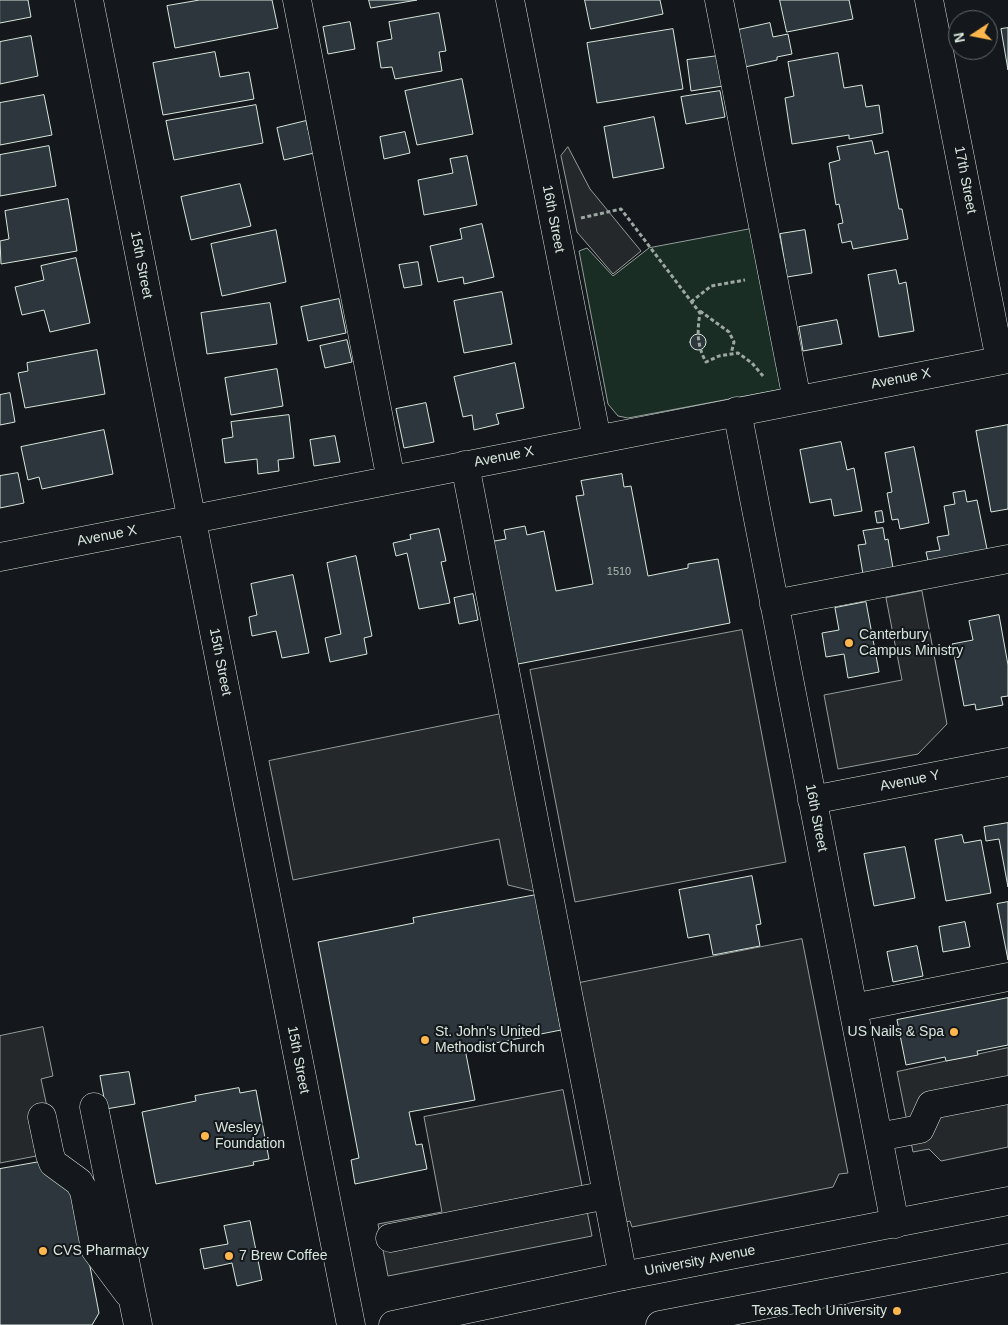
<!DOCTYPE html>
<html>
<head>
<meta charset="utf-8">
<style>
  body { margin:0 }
  #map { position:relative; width:1008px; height:1325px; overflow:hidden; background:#14181c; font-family:Helvetica,sans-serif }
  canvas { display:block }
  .north { position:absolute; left:948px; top:10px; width:50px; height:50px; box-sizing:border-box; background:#14181c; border:1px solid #626a69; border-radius:50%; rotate:259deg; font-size:14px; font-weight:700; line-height:20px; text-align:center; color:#d8e6dc }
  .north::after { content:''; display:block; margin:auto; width:18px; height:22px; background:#ffb74d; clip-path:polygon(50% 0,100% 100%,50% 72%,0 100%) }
</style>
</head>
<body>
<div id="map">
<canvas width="1008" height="1325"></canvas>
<div class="north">N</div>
</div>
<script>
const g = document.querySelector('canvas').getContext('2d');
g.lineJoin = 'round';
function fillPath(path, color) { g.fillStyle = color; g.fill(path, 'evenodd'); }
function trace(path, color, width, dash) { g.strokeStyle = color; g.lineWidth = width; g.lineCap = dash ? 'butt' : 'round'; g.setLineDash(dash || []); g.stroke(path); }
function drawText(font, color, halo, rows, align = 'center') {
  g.font = font + ' Helvetica,sans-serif'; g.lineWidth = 4; g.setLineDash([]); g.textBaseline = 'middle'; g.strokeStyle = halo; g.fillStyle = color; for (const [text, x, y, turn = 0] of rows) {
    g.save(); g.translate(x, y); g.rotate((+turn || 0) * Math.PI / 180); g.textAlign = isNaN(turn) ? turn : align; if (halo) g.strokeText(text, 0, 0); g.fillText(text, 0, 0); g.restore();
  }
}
const green = new Path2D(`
  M 756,228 L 788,388 L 628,418 L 618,416 L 608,404 L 579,251 L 587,248 L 613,276 L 649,248 Z`);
fillPath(green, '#1a2d24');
trace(green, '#939e99', 1);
const parking = new Path2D(`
  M 568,147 L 590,189 L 641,251 L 613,274 L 577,232 L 561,156 Z
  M 922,591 L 947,724 L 918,754 L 838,769 L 824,695 L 902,680 L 886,598 Z
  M 742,630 L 786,862 L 575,902 L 530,670 Z
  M 501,714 L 537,892 L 508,885 L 499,839 L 293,880 L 269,761 Z
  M 802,939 L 848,1173 L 839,1174 L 833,1187 L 632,1227 L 630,1221 L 621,1223 L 574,984 Z
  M 43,1027 L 53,1076 L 41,1079 L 52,1130 L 32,1134 L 36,1156 L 0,1163 L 0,1036 Z
  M 1008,1048 L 1008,1147 L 941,1161 L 929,1149 L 913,1152 L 897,1072 Z
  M 563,1090 L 592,1236 L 388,1276 L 378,1224 L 442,1212 L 424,1117 Z`);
fillPath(parking, '#24282b');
trace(parking, '#939e99', 1);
const building = new Path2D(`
  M 0,0 L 28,0 L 31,17 L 0,23 Z
  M 200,0 L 272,0 L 278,28 L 175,48 L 167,6 Z
  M 369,0 L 417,0 L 371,8 Z
  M 585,0 L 660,0 L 663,14 L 591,29 Z
  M 780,0 L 849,0 L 853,19 L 787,32 Z
  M 439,13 L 446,51 L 439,52 L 442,71 L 395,79 L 392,67 L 381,68 L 377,42 L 392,39 L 389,22 Z
  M 350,22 L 355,49 L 328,54 L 323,27 Z
  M 770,23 L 773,37 L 788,34 L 792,54 L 777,57 L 777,60 L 745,67 L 738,30 Z
  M 1008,28 L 1008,70 L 1001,29 Z
  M 673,29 L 683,89 L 597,103 L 587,43 Z
  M 31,36 L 38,76 L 0,84 L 0,42 Z
  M 215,52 L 220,77 L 249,72 L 254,99 L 163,115 L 153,63 Z
  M 838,53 L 844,88 L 862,85 L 866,107 L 879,105 L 883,133 L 849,139 L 849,135 L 792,144 L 785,98 L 794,96 L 788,62 Z
  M 718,56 L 723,86 L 691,91 L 687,60 Z
  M 462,79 L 473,134 L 417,145 L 405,91 Z
  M 720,91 L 725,117 L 686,124 L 681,97 Z
  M 44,95 L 52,135 L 0,145 L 0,103 Z
  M 256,105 L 263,143 L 174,160 L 166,121 Z
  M 654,117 L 664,168 L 613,178 L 604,127 Z
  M 306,121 L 314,153 L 284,160 L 277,128 Z
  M 405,132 L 410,153 L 384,159 L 380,137 Z
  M 872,141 L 875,154 L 888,151 L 899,209 L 902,209 L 908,239 L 853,249 L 851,241 L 842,243 L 838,224 L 843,223 L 839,204 L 836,205 L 829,163 L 840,160 L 837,147 Z
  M 49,146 L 56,186 L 0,196 L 0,155 Z
  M 467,156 L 477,205 L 424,215 L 418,180 L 453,173 L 450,159 Z
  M 240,184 L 251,226 L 191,240 L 181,197 Z
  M 68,199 L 77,251 L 1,264 L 0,241 L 9,239 L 5,211 Z
  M 482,224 L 494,277 L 464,284 L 463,277 L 438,282 L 430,246 L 462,239 L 460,229 Z
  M 276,230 L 286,282 L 222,296 L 211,244 Z
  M 805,230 L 812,273 L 787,277 L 780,234 Z
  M 76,258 L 90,323 L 50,332 L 44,310 L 22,315 L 15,287 L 44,280 L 41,266 Z
  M 418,262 L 422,285 L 404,288 L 399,265 Z
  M 896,270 L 899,284 L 906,282 L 914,331 L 879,337 L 868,275 Z
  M 502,292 L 512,344 L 464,353 L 454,301 Z
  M 339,299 L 346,333 L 308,341 L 301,307 Z
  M 270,303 L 277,344 L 207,354 L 201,313 Z
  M 837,320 L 842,344 L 803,351 L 799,327 Z
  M690 342a8 8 0 1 1 16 0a8 8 0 1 1-16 0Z
  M 347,340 L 352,362 L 325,368 L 320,346 Z
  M 97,350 L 105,394 L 25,408 L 18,373 L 28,371 L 27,363 Z
  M 515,363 L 524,408 L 496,414 L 499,424 L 474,430 L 472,415 L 463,417 L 454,377 Z
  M 277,369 L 283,406 L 231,415 L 225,378 Z
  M 10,393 L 15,422 L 0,425 L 0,395 Z
  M 426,403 L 434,442 L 404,448 L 396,409 Z
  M 289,415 L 294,458 L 278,460 L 279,471 L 258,474 L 257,459 L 225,463 L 222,439 L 233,437 L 231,422 Z
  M 1008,425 L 1008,509 L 991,512 L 976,431 Z
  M 104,430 L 113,474 L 42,489 L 39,477 L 28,480 L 21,447 Z
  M 335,436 L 340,462 L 314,466 L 310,440 Z
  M 841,442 L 847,470 L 854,468 L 862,511 L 834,516 L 831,499 L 810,503 L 800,450 Z
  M 914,447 L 929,523 L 900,529 L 898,519 L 892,520 L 887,493 L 892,492 L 885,453 Z
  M 18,473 L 24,503 L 0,508 L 0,476 Z
  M 622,474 L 624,487 L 631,486 L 648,576 L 688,568 L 688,564 L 718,559 L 730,623 L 513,665 L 489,542 L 506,539 L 504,530 L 525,526 L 527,535 L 544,531 L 556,591 L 593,584 L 576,496 L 584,495 L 581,481 Z
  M 965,491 L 967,502 L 977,500 L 988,554 L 929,565 L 926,552 L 940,550 L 937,537 L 949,535 L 944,506 L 955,504 L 953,493 Z
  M 882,511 L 884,522 L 877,523 L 875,512 Z
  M 883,528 L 885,540 L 888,539 L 893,568 L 863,574 L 858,545 L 866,544 L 863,531 Z
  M 439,529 L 446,561 L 441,562 L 450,603 L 419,609 L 407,553 L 396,556 L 393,543 L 411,539 L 410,535 Z
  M 356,556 L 372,636 L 364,638 L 367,654 L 330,662 L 325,638 L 341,634 L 327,563 Z
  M 293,575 L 309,653 L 282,658 L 276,631 L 252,636 L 249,617 L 257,615 L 251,584 Z
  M 473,594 L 478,620 L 459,624 L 454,598 Z
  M 866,602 L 879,672 L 848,678 L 844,654 L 826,657 L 822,633 L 839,630 L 835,608 Z
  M 999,615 L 1008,665 L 1008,696 L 1001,697 L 1003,705 L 976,710 L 975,704 L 964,706 L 952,644 L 973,640 L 969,621 Z
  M 1008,823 L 1008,887 L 999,839 L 986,841 L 984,827 Z
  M 962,835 L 964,843 L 981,840 L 991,893 L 946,901 L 935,840 Z
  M 905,847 L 915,898 L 874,906 L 864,854 Z
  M 752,876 L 761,924 L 756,925 L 760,946 L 713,955 L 709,934 L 688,938 L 679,890 Z
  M 536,895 L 561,1030 L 465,1049 L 475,1100 L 409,1112 L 416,1145 L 422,1144 L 427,1169 L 355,1184 L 351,1160 L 359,1158 L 318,942 L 414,923 L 413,918 Z
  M 1008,902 L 1008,960 L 997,904 Z
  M 965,922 L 970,947 L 943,952 L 939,927 Z
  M 917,946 L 923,976 L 893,982 L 887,952 Z
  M 1008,998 L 1008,1045 L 977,1051 L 978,1055 L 946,1061 L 945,1057 L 906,1065 L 897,1020 Z
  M 129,1072 L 135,1104 L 106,1109 L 100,1076 Z
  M 239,1088 L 240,1093 L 256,1090 L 269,1159 L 253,1162 L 254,1165 L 156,1184 L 142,1112 L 196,1101 L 195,1096 Z
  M 39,1162 L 75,1189 L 99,1313 L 92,1325 L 0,1325 L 0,1169 Z
  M 250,1221 L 262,1280 L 237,1286 L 232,1263 L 204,1269 L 200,1249 L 228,1244 L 224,1226 Z`);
fillPath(building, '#2c363c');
trace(building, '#d8e6dc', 1);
const minor = new Path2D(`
  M 89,0 L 351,1325
  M 297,0 L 391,480
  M 510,0 L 597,439
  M 719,0 L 797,400
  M 929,0 L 1000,360
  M 737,411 L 895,1224
  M 465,465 L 623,1276
  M 0,557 L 1008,359
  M 774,604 L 1008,559
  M 812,800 L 1008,762
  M 853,1008 L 1008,977
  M 94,1107 L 138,1325
  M 42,1117 L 50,1155 L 53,1163 L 79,1182 L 84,1191 L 95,1249 L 128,1293
  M 878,1137 L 920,1129 L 931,1105 L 1008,1090
  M 390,1238 L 607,1195`);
const major = new Path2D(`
  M 393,1325 L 623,1276 L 1008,1201
  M 660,1325 L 1008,1258`);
trace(minor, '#d8e6dc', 29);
trace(major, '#d8e6dc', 29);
trace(new Path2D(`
  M 581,218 L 621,209 L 700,313 C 697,331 697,346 706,362 L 719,356 L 738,353 L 752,363 L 763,376
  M 691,302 L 711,286 L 745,280
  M 700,311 L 729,332 L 734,342 L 731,354`), '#9da8a2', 3, [4, 2.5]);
trace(minor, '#14181c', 28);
trace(major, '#14181c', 28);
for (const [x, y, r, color] of [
  [849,643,5,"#ffb74d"],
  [954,1032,5,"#ffb74d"],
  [425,1040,5,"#ffb74d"],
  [205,1136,5,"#ffb74d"],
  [43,1251,5,"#ffb74d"],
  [229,1256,5,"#ffb74d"],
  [897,1311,5,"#ffb74d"]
]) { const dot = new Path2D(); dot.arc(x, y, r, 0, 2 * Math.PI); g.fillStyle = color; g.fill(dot); trace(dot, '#14181c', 2); }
drawText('11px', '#adbab4', null, [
  ["1510",619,572]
]);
drawText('14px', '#d8e6dc', '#14181c', [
  ["17th Street",965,180,79],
  ["16th Street",553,219,79],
  ["15th Street",141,265,79],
  ["Avenue X",901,379,-11],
  ["Avenue X",504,457,-11],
  ["Avenue X",107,536,-11],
  ["15th Street",220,662,79],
  ["Avenue Y",910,781,-11],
  ["16th Street",816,818,79],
  ["15th Street",298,1060,79],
  ["University Avenue",700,1261,-11]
]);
drawText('14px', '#d8e6dc', '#14181c', [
  ["Canterbury",859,635],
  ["Campus Ministry",859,651],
  ["St. John's United",435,1032],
  ["Methodist Church",435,1048],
  ["US Nails & Spa",944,1032,"right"],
  ["Wesley",215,1128],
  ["Foundation",215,1144],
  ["CVS Pharmacy",53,1251],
  ["7 Brew Coffee",239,1256],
  ["Texas Tech University",887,1311,"right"]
], 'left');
</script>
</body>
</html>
